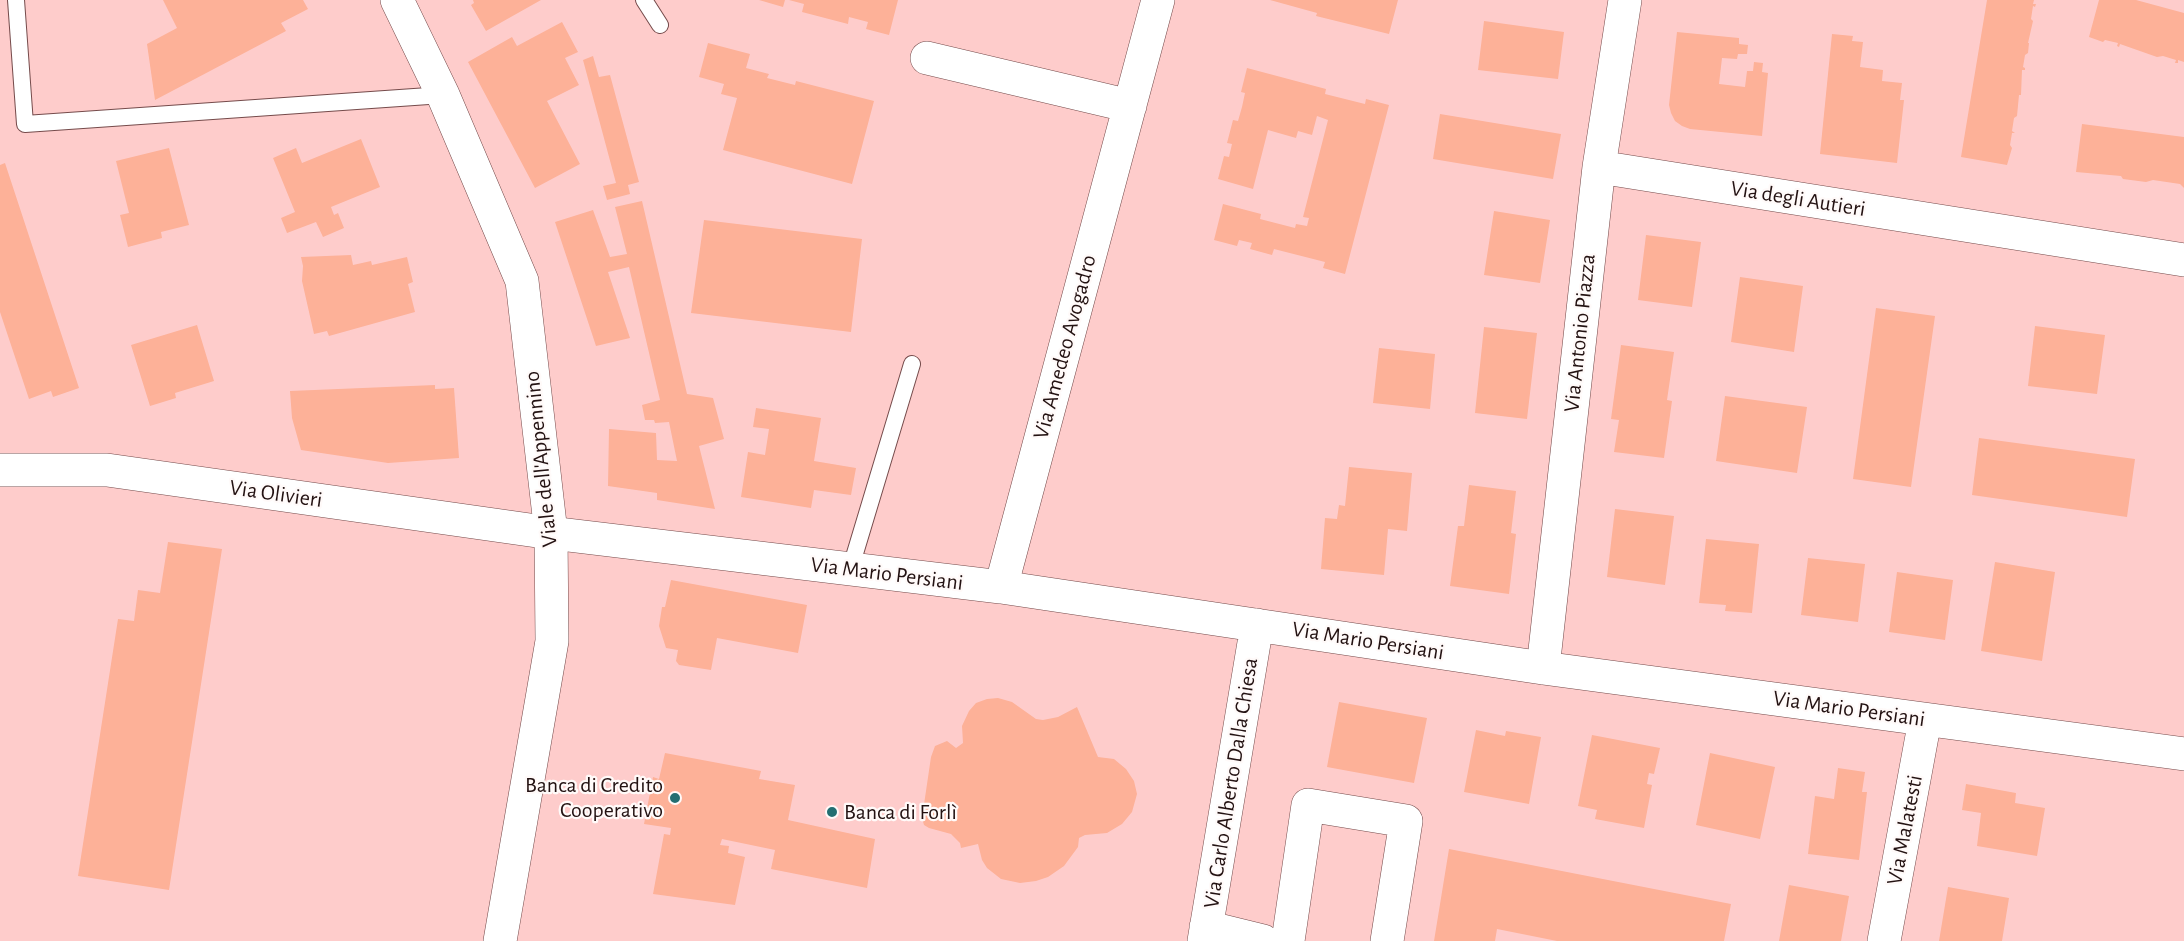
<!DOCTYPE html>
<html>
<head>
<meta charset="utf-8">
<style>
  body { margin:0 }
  canvas { display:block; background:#fecccb }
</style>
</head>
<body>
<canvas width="2184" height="941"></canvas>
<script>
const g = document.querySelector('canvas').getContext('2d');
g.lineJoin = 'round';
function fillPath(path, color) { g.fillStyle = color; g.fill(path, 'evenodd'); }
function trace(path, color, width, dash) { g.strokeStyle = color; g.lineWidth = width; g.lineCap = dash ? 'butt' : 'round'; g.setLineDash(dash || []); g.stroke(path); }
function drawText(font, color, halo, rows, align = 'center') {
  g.font = font + ' "Alegreya Sans",sans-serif'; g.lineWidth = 4.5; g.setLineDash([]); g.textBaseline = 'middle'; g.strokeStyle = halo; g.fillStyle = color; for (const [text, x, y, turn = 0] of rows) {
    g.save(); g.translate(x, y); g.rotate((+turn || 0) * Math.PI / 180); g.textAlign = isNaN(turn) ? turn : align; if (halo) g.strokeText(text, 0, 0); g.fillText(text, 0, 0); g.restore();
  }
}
fillPath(new Path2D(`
  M 163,0 L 303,0 L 308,9 L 281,23 L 286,31 L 155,100 L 147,44 L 177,28 Z
  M 473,0 L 541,0 L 486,31 L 471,5 L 474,3 Z
  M 759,0 L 785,0 L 783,7 Z
  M 789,0 L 898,0 L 889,35 L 866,29 L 868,22 L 849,17 L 848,24 L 802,12 L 804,4 Z
  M 1270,0 L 1398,0 L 1389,34 L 1316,16 L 1317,13 Z
  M 1987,0 L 2034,0 L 2033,4 L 2036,4 L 2035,7 L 2033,6 L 2031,19 L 2033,21 L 2028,43 L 2029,43 L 2028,53 L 2025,55 L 2023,67 L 2025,68 L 2025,70 L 2022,70 L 2021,95 L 2019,95 L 2017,116 L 2014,118 L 2012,131 L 2015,133 L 2012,133 L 2010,145 L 2012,148 L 2007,165 L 1961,157 Z
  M 2099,0 L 2136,0 L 2184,13 L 2184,62 L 2178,60 L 2178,63 L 2175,63 L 2176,60 L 2163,56 L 2157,57 L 2120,44 L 2119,47 L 2117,46 L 2118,43 L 2105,40 L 2103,42 L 2089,37 Z
  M 1484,21 L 1564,32 L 1558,79 L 1478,70 Z
  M 562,22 L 578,52 L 565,58 L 579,85 L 547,101 L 580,164 L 535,188 L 468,62 L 512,37 L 517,46 Z
  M 1677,32 L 1739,38 L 1739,44 L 1748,45 L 1747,54 L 1738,54 L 1737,59 L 1722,58 L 1719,84 L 1745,87 L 1747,71 L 1753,71 L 1754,62 L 1763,63 L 1762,72 L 1768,73 L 1762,136 L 1690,129 L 1682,126 L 1675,121 L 1671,113 L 1669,105 Z
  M 1832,34 L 1853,36 L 1852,41 L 1863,42 L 1860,67 L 1883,70 L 1882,81 L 1902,83 L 1900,100 L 1904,100 L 1897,163 L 1820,154 Z
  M 708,43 L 750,54 L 746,68 L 769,74 L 767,78 L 795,85 L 796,81 L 874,101 L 852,184 L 723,150 L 737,98 L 721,94 L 724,84 L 699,77 Z
  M 593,56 L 599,77 L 610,75 L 639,182 L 628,185 L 630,194 L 607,200 L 603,186 L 616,183 L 583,60 Z
  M 1247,68 L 1326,89 L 1325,94 L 1365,104 L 1366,99 L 1389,105 L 1345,274 L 1323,268 L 1325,262 L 1274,249 L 1272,255 L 1250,249 L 1252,243 L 1239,240 L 1237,246 L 1214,240 L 1223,204 L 1261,214 L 1260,219 L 1295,228 L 1296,224 L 1307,226 L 1309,218 L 1303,217 L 1328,120 L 1317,116 L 1312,135 L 1298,131 L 1296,138 L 1268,130 L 1253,189 L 1218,179 L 1224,156 L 1229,157 L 1232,144 L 1227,143 L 1233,120 L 1238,121 L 1242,107 L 1245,93 L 1241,92 Z
  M 1440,114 L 1561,134 L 1553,179 L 1433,159 Z
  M 2082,124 L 2184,137 L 2184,188 L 2180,184 L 2153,180 L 2146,182 L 2123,179 L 2121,176 L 2076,172 Z
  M 361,139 L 380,187 L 331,207 L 334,215 L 338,213 L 344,228 L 323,237 L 316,222 L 287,233 L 281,218 L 295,212 L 273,158 L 296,148 L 302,163 Z
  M 169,148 L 189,225 L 161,232 L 162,238 L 128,247 L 120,215 L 129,213 L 116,161 Z
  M 5,163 L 79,388 L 53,397 L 51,391 L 29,399 L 0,312 L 0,165 Z
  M 642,201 L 687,394 L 713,398 L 724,439 L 699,446 L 715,509 L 657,500 L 657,493 L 608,486 L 609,429 L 656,433 L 657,460 L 677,461 L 669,422 L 655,423 L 654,420 L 645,420 L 642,405 L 660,400 L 629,267 L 608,272 L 630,338 L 596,346 L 555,222 L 593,210 L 610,257 L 627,254 L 615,207 Z
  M 1494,211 L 1550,220 L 1540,283 L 1484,275 Z
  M 704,220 L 862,239 L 851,332 L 691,313 Z
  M 1646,235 L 1701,242 L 1692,307 L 1638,300 Z
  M 351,255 L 353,265 L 371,261 L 372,265 L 407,257 L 413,282 L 408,284 L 415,312 L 329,336 L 327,331 L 314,334 L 302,281 L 303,266 L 301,257 Z
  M 1740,277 L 1803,286 L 1794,352 L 1731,342 Z
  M 1876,308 L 1935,316 L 1911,487 L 1853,479 Z
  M 197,325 L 214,381 L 175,393 L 176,398 L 150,406 L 131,345 Z
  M 2035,326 L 2105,335 L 2097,394 L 2028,386 Z
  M 1484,327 L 1537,333 L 1527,419 L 1475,413 Z
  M 1621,345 L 1674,352 L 1667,400 L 1672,401 L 1664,458 L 1614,452 L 1619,420 L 1611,419 Z
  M 1379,348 L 1435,354 L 1430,409 L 1373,403 Z
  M 435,385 L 435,389 L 454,388 L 459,458 L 388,463 L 301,450 L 292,418 L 290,391 Z
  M 1725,396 L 1807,407 L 1797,473 L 1716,461 Z
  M 756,408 L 821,418 L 814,461 L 856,468 L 851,495 L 814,490 L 811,508 L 741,497 L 748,452 L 765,455 L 769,429 L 753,427 Z
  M 1979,438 L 2135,459 L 2127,517 L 1972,495 Z
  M 1349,467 L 1412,473 L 1407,531 L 1388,529 L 1384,575 L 1321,569 L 1325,518 L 1337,519 L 1339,505 L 1345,506 Z
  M 1469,485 L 1516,491 L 1511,533 L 1516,534 L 1509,594 L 1450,586 L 1458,526 L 1464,526 Z
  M 1615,509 L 1674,516 L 1665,585 L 1607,577 Z
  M 1706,539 L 1759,544 L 1752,613 L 1725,611 L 1726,605 L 1699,603 Z
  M 168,542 L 222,549 L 169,890 L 78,876 L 118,619 L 134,621 L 138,590 L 160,593 Z
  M 1808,558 L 1865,564 L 1858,622 L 1801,615 Z
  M 1995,562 L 2055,572 L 2042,661 L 1981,651 Z
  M 1897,572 L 1953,580 L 1945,640 L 1889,632 Z
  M 671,580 L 807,605 L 798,653 L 717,638 L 711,670 L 679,665 L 676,661 L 678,650 L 666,648 L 659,626 L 662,607 L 665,607 Z
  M 998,698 L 1012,702 L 1036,719 L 1043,720 L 1058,717 L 1077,707 L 1098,757 L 1114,759 L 1126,769 L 1134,781 L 1137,794 L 1132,812 L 1122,824 L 1107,833 L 1085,835 L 1079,838 L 1078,847 L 1064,866 L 1048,877 L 1036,881 L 1020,883 L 1001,879 L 987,868 L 982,860 L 978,844 L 961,848 L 960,843 L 951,834 L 929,828 L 924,825 L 922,818 L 931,757 L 935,746 L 947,741 L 956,748 L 963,743 L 962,726 L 969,711 L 976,703 L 987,699 Z
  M 1339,702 L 1427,718 L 1414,783 L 1327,767 Z
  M 1476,730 L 1505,736 L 1506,731 L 1541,737 L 1529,804 L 1464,792 Z
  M 1592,735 L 1660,748 L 1654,774 L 1649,773 L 1647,784 L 1652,785 L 1644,828 L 1595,819 L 1597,810 L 1578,806 Z
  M 665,753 L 761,771 L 759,779 L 795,785 L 788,820 L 875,839 L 867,888 L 771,869 L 775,850 L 722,839 L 720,845 L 729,846 L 728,853 L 745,857 L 735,905 L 653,894 L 664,834 L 670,835 L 671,828 L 644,824 L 653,777 L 659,779 Z
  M 1710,753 L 1775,767 L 1760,839 L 1696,825 Z
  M 1838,768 L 1865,772 L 1862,792 L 1867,792 L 1859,860 L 1808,854 L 1815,796 L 1834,799 Z
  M 1966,784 L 2016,793 L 2015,803 L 2045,808 L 2037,856 L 1977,846 L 1981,813 L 1962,810 Z
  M 1449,849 L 1731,904 L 1724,941 L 1557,941 L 1497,929 L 1495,941 L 1434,941 Z
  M 1789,885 L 1849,896 L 1841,941 L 1779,941 Z
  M 1948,887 L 2009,898 L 2002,941 L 1939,941 Z`), '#fdb198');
const service = new Path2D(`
  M 16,0 L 25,124 L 443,95
  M 644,0 L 660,25
  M 850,570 L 912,364`);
const minor = new Path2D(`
  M 927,58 L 1130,106
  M 1599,167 L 2184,260
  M 0,470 L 107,470 L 551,533 L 1001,587 L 1543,668 L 2184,754
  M 1001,587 L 1158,0
  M 1543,668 L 1599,167 L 1625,0
  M 1206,927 L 1263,941
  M 1204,941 L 1257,625
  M 1288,941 L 1308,805 L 1406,821 L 1387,941
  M 1884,941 L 1925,720`);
const secondary = new Path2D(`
  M 397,0 L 443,95 L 522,281 L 551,533 L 552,641 L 500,941`);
trace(service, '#754b4b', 18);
trace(minor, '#754b4b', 34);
trace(secondary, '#754b4b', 34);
trace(service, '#fff', 16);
trace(minor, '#fff', 33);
trace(secondary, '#fff', 33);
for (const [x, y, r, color] of [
  [675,798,6,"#236e71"],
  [832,812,6,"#236e71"]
]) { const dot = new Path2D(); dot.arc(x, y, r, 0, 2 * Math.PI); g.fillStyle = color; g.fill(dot); trace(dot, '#fffaf9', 2); }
drawText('22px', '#231212', '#fffaf9', [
  ["Via degli Autieri",1798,199,9],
  ["Via Antonio Piazza",1580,333,-84],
  ["Via Amedeo Avogadro",1065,347,-75],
  ["Viale dell'Appennino",541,459,-96],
  ["Via Olivieri",276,494,8],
  ["Via Mario Persiani",887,574,7],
  ["Via Mario Persiani",1368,641,9],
  ["Via Mario Persiani",1849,709,8],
  ["Via Carlo Alberto Dalla Chiesa",1231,783,-81],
  ["Via Malatesti",1905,830,-79]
]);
drawText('22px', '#231212', '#fffaf9', [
  ["Banca di Credito",663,785],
  ["Cooperativo",663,810],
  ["Banca di Forlì",844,812,"left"]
], 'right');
</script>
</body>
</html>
